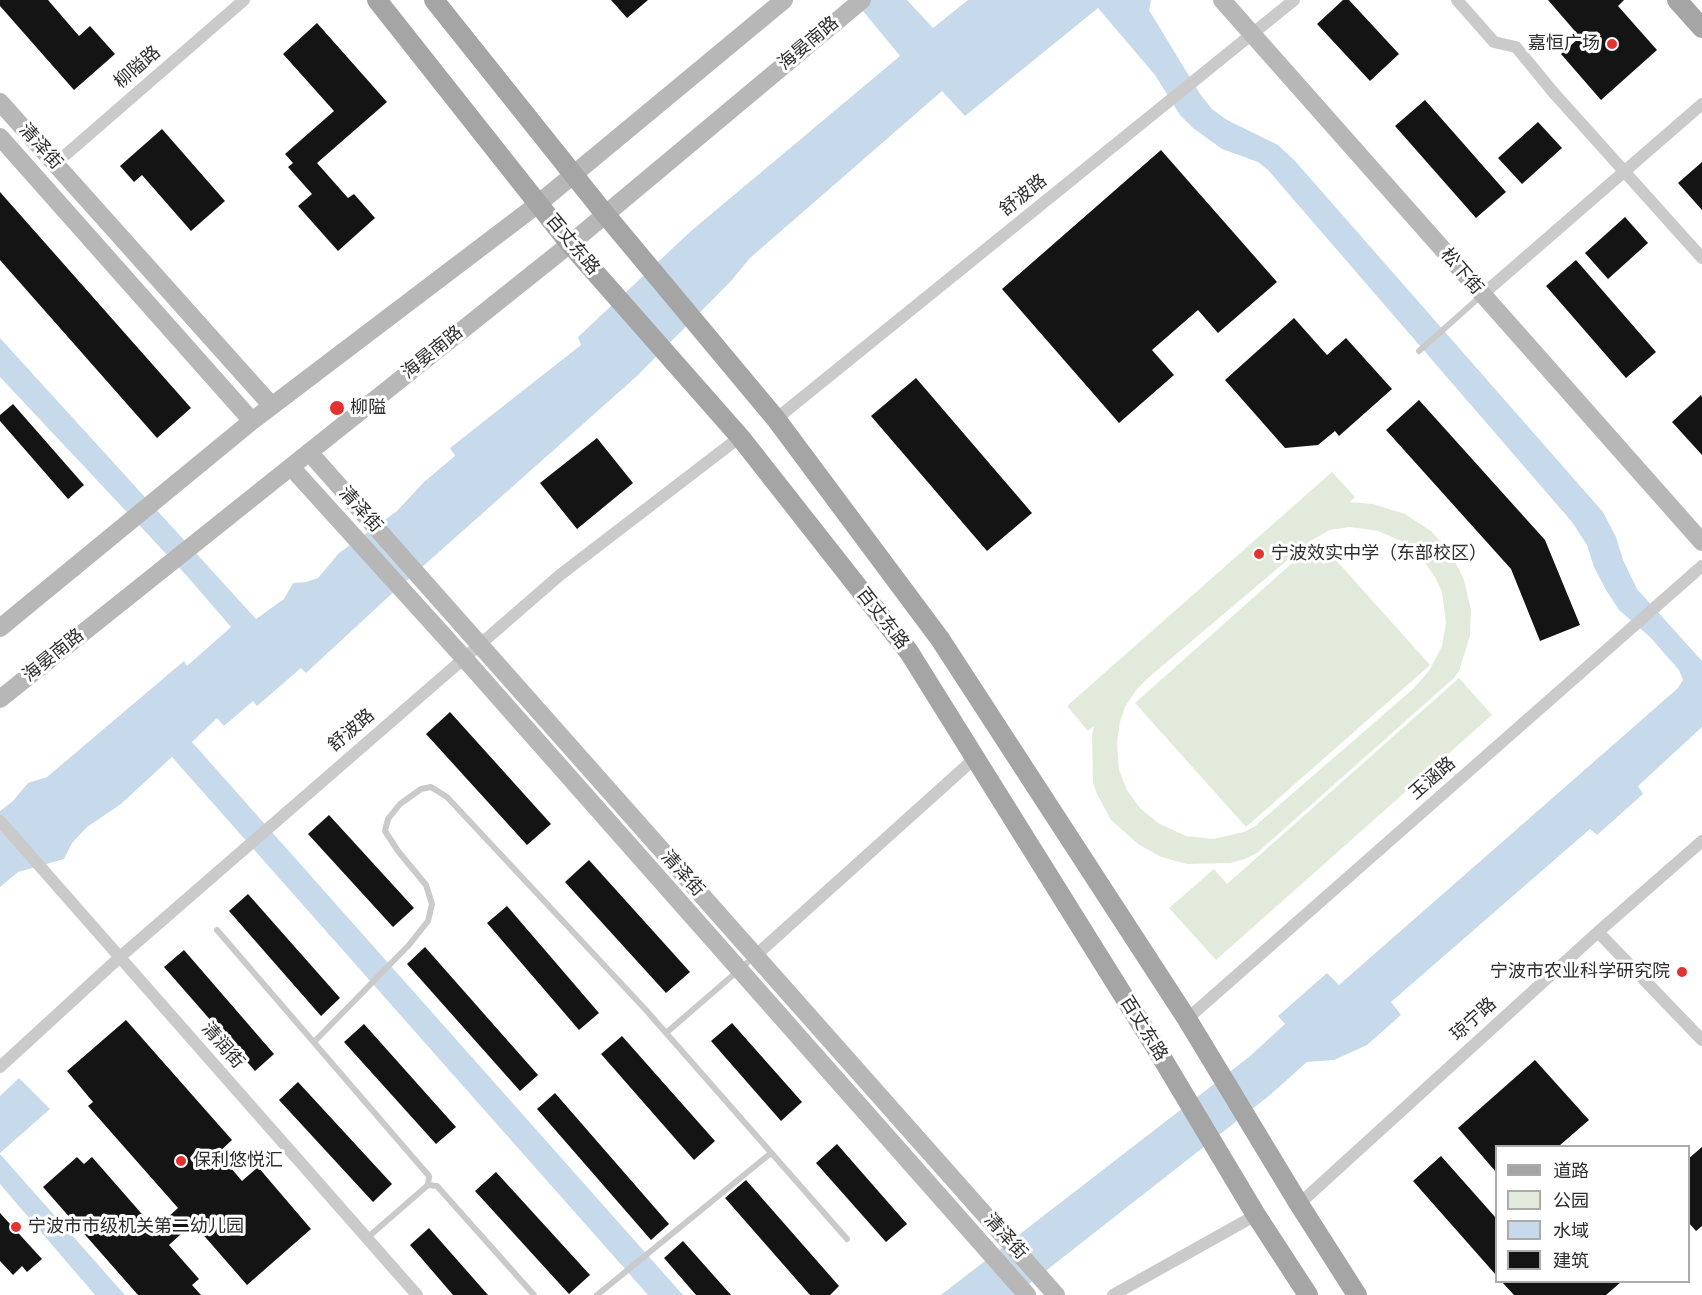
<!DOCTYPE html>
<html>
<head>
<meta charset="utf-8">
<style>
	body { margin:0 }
	#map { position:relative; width:1702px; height:1295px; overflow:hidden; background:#fff; font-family:Poppins,"Noto Sans SC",sans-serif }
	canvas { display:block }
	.legend { position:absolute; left:1495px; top:1145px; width:195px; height:138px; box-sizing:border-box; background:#fff; border:2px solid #ababab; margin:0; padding:8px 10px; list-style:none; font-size:18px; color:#2d2d2d }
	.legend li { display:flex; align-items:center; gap:12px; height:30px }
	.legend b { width:30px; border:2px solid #ababab }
</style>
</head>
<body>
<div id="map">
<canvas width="1702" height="1295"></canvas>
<ul class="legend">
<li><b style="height:8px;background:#a5a5a5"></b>道路</li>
<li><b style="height:16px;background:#e2ebdb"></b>公园</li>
<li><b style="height:16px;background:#c7daeb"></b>水域</li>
<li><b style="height:16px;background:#141414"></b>建筑</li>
</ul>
</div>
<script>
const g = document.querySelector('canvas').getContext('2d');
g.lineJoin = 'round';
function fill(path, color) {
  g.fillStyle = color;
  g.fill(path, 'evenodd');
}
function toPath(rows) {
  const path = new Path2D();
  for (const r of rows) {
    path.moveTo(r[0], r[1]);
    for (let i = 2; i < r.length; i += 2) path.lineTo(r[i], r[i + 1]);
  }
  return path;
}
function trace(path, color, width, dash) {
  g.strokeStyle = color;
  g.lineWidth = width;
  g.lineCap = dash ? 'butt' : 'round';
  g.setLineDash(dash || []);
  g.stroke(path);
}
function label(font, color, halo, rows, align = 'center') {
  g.font = font + ' Poppins,"Noto Sans SC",sans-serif';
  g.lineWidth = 6;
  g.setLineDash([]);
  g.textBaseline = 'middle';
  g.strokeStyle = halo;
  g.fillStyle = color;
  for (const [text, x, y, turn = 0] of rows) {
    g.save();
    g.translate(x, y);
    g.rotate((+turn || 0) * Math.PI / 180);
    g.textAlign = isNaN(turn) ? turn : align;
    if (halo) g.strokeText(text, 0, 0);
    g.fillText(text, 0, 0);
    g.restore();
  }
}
fill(toPath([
	[1332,472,1355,497,1350,502,1373,504,1405,514,1431,531,1451,553,1464,580,1471,610,1470,636,1459,671,1454,678,1257,853,1245,859,1230,863,1187,864,1161,857,1138,844,1111,820,1096,792,1093,782,1092,736,1094,726,1088,731,1067,706],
	[1350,527,1378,531,1401,541,1419,554,1435,577,1442,592,1446,623,1442,646,1429,671,1413,689,1255,826,1244,832,1213,839,1186,836,1158,823,1141,809,1134,800,1127,790,1119,770,1117,742,1120,722,1125,707,1136,690,1148,678,1310,541,1330,530],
	[1318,540,1430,665,1246,827,1135,703],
	[1459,678,1492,715,1216,960,1169,908,1214,869,1227,884]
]), '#e2ebdb');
fill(toPath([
	[854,0,907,0,933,28,968,0,1151,0,1149,10,1200,94,1212,109,1227,120,1278,145,1295,161,1603,512,1616,537,1623,560,1637,589,1702,661,1702,727,1638,786,1643,794,1597,835,1590,829,1391,1002,1401,1015,1367,1045,1334,1060,1307,1062,1270,1095,1015,1295,941,1295,1249,1057,1285,1024,1278,1016,1327,973,1339,985,1678,688,1683,680,1679,670,1650,637,1619,610,1606,590,1594,567,1587,545,1572,522,1268,170,1258,162,1222,149,1193,128,1180,115,1155,75,1098,8,965,116,942,91,750,258,731,281,637,376,385,600,306,673,301,668,257,706,253,701,224,726,217,718,192,742,683,1295,648,1295,172,757,121,804,87,827,72,843,64,859,18,872,0,887,0,811,13,801,28,783,47,777,184,661,187,666,231,627,186,575,0,377,0,338,256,619,284,599,293,583,306,582,318,578,339,553,397,511,424,482,455,456,450,448,581,345,578,337,691,231,900,56],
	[19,1078,50,1109,0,1153,0,1096],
	[0,1154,125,1295,95,1295,0,1184]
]), '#c7daeb');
fill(toPath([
	[0,0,48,0,79,36,90,26,115,54,74,90,0,6],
	[611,0,648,0,627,18],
	[1343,0,1349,0,1399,54,1370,81,1317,24],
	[1548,0,1624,0,1618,6,1657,50,1601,100,1561,54,1580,37],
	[317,23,387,102,317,163,348,198,354,194,375,218,338,251,298,206,312,194,288,167,293,163,285,154,334,111,283,54],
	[1425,100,1506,192,1476,218,1395,126],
	[1538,122,1562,148,1522,184,1498,158],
	[162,129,225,201,191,231,142,175,134,182,120,166],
	[1161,150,1277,282,1218,333,1198,310,1152,350,1174,375,1119,423,1002,289],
	[1702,162,1702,210,1678,183],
	[0,192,191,408,157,438,0,260],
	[1625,217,1648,243,1608,279,1585,253],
	[1576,260,1656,352,1626,378,1546,286],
	[1294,318,1327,355,1346,338,1392,389,1339,436,1335,431,1318,445,1285,448,1225,380],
	[916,378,1032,513,987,551,871,416],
	[1701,395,1702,397,1702,455,1672,422],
	[1419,400,1545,540,1580,625,1540,641,1511,569,1386,430],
	[13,404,84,485,68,499,0,421,0,415],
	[597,438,633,483,577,529,540,483],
	[450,712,551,824,527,845,426,734],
	[329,815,414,908,393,927,308,834],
	[589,860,690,972,666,993,565,882],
	[248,894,340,998,321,1016,229,911],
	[507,906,599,1013,579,1030,487,923],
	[425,947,538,1075,520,1091,407,964],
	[184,950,274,1054,255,1071,164,967],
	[126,1020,232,1140,218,1153,242,1181,258,1167,311,1229,247,1285,193,1223,169,1245,199,1279,192,1285,201,1295,138,1295,43,1187,77,1157,84,1164,92,1157,155,1229,178,1208,88,1106,93,1102,67,1071],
	[732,1023,802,1102,781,1121,711,1041],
	[364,1024,456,1127,436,1144,344,1042],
	[622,1036,715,1141,694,1160,601,1054],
	[1535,1060,1589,1120,1559,1146,1496,1146,1496,1172,1458,1128],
	[298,1082,392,1184,373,1202,279,1100],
	[555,1093,669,1224,651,1240,537,1109],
	[837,1144,907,1224,886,1242,816,1163],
	[1702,1147,1702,1226,1696,1231,1688,1222,1688,1159],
	[1441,1156,1496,1218,1496,1275,1413,1181],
	[496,1172,590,1275,569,1294,475,1191],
	[746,1180,839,1286,830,1295,810,1295,725,1198],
	[0,1213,42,1259,27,1272,22,1266,13,1275,0,1261],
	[429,1228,488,1295,453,1295,410,1245],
	[683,1241,731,1295,696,1295,664,1258],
	[1502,1282,1621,1282,1606,1295,1514,1295]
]), '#141414');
trace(toPath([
	[1419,351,1481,296],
	[217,930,429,1176,428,1185,367,1238],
	[666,1033,754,957],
	[314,1042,409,945,428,921,432,904,426,885,398,851,385,831,388,819,400,804,421,789,431,787,447,797,645,1009,847,1239],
	[428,1185,437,1186,534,1295],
	[597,1295,771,1153]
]), '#cacaca', 6);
trace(toPath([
	[1457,0,1494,42,1516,47,1553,92,1702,258],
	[55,164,244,0],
	[1482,295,1702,104],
	[776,419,1294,0],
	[0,821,417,1295],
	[1598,932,1702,1040],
	[755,956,974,759],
	[1187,1019,1702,566],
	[0,1067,120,957,560,575,740,437],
	[1299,1204,1598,932,1702,841],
	[1113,1295,1256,1215]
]), '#cacaca', 12);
trace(toPath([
	[1222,0,1702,542],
	[0,102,272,406],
	[0,137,252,421],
	[309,452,1056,1295],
	[291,467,464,658,1027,1295],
	[0,628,252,421,538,204,784,0],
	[0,699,570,244,862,0]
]), '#b7b7b7', 18);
trace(toPath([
	[377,0,570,244,740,437,909,652,1156,1048,1256,1215,1308,1295],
	[434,0,605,214,776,419,940,639,1187,1019,1299,1204,1357,1295],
	[1677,0,1702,28]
]), '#a5a5a5', 20);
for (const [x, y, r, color] of [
	[1612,44,6,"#e43230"],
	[337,408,8,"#e43230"],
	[1259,554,6,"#e43230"],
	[1682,972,6,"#e43230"],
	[181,1161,6,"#e43230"],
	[16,1227,6,"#e43230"]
]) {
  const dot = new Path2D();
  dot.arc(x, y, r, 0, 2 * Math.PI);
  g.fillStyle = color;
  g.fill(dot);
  trace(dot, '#fff', 2);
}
label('18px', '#2d2d2d', '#fff', [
	["海晏南路",809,44,-40],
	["柳隘路",138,68,-41],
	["清泽街",40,147,48],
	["舒波路",1024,196,-39],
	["百丈东路",572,245,50],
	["松下街",1461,272,49],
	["海晏南路",433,353,-39],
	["清泽街",360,510,48],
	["百丈东路",882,619,52],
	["海晏南路",54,656,-39],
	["舒波路",352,731,-41],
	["玉涵路",1433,779,-41],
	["清泽街",682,874,48],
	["琼宁路",1474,1020,-42],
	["百丈东路",1143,1029,58],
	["清润街",222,1046,49],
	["清泽街",1005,1237,48]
]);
label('18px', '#2d2d2d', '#fff', [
	["嘉恒广场",1600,44,"right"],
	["柳隘",350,408],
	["宁波效实中学（东部校区）",1271,554],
	["宁波市农业科学研究院",1670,972,"right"],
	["保利悠悦汇",193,1161],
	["宁波市市级机关第二幼儿园",28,1227]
], 'left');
</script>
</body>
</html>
